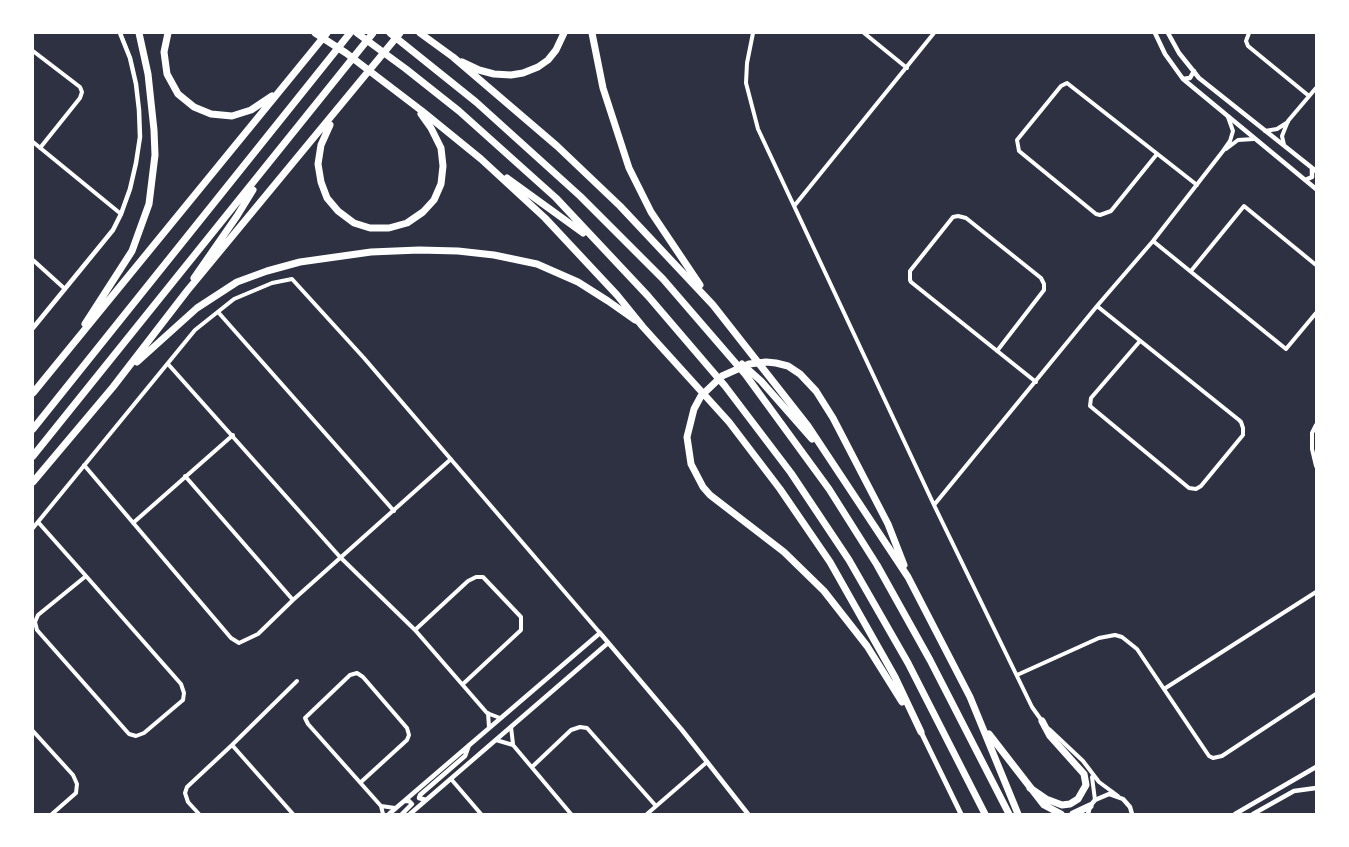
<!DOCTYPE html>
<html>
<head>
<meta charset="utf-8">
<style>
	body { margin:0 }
	#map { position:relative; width:1349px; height:847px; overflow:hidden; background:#2d3142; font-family:"Roboto Condensed",sans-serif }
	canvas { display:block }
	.frame { position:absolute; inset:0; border:34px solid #fff; pointer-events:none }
</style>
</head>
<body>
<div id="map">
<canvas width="1349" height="847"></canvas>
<div class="frame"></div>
</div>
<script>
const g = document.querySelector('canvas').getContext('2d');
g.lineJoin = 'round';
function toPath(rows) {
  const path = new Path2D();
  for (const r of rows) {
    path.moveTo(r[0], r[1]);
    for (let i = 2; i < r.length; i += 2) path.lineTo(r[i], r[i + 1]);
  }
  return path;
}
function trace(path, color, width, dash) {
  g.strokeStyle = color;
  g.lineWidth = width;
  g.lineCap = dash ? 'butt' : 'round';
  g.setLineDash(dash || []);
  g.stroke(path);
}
trace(toPath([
	[753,33,747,63,746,83,758,129,934,505,1032,707,1042,721],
	[864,33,907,68],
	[1249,33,1246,41,1248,46,1309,96],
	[33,51,80,87,82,92,80,98,40,148],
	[1265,131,1277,129,1288,122],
	[33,142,121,214],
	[1284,145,1282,136,1288,121,1316,88],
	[1226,149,1238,140,1254,139],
	[1157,154,1111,211,1100,215,1096,214,1019,151,1017,140,1061,86,1067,83,1197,185],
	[795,205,934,33],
	[1153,241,1286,349,1316,313],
	[33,260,65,289],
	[1191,271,1244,206,1316,265],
	[1097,306,1239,420,1241,422,1243,428,1243,435,1201,486,1196,489,1189,488,1090,406,1091,398,1140,341],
	[218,312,394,511],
	[997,351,1044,290,1044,284,1041,278,966,218,958,216,953,217,910,271,910,280,911,282,1036,382],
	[168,364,340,557,415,630,487,713,500,718],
	[1316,425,1312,433,1312,449,1316,466],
	[84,465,231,638,239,643,258,634,293,600,451,459],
	[185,476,293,600],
	[934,505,1097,306,1153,241,1223,151,1230,141,1233,131,1228,117],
	[38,522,86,576,181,684,184,693,183,700,144,733,136,736,129,734,37,630,35,622,38,615,86,576],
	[133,523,233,435],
	[33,528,195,330,234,299,272,283,292,279,364,358,600,633],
	[415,630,468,581,476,577,483,577,521,617,521,630,463,684],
	[1017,675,1099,638,1115,635,1122,637,1137,649,1209,756,1213,758,1222,756,1316,694],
	[1164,689,1316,592],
	[488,713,489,727],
	[511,727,513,744],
	[1049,729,1083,761,1099,782,1118,796],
	[33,731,73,775,77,784,76,793,52,814],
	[496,740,513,745,571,814],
	[232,745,293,814],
	[532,767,571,730,580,727,587,728,656,806],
	[1092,777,1095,800],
	[451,779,481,814],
	[361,782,407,740,409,735,407,728,363,677,357,673,350,675,305,718,308,724,381,806,383,814],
	[381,806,395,808],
	[199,814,188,802,185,793,187,787,232,745,297,681],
	[647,814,707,762]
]), '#fff', 4);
trace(toPath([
	[1155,33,1165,54,1183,79,1316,189],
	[1168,33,1179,53,1199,78,1316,171],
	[1183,79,1190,78,1194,71],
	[1305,180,1312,177,1312,168],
	[33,328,113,230,121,214,130,189,136,163,140,137,139,110,136,84,130,58,120,33],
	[426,800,419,798,420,795,465,756,469,745],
	[389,814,600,633,682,730,748,814],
	[402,814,412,804,409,801,406,801],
	[410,814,608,643],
	[1088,814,1090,806,1095,800,1109,794,1123,799,1130,807,1132,814],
	[1235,814,1316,767],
	[1253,814,1294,791,1316,788]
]), '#fff', 4.5);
trace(toPath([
	[921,732,961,814]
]), '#fff', 5);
trace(toPath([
	[168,33,164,52,167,74,178,94,194,107,211,114,232,116,251,110,272,96],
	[315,33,346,53,422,111,481,159,545,218,617,295,643,327,729,422,780,489,830,562,895,677,921,732],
	[357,33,406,69,459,111,556,198,648,296,725,386,791,473,849,560,908,663,985,814],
	[390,33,476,102,580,196,663,279,745,374,829,489,877,565,930,660,1009,814],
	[420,33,453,57,557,146,620,206,713,305,808,426,908,577,970,697,1018,814],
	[592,33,603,88,629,168,651,212,700,285],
	[462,62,479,70,494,74,511,75,523,73,538,67,548,60,556,50,564,33],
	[330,125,321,145,318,164,321,182,327,198,338,211,354,223,370,228,389,228,407,223,423,212,434,200,441,184,443,166,441,148,431,128,421,114],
	[507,178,583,233],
	[194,278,237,216,253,190],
	[85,324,132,251,149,204,155,155,154,130,148,74,139,33],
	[137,362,197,308,237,282,267,271,300,262,371,252,419,250,458,251,494,255,537,264,578,282,608,301,635,320],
	[742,364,761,381,812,439],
	[33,393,327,33],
	[33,429,350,33],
	[33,456,373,33],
	[33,482,113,387,187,291,400,33],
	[902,702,867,646,824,591,784,552,710,495,703,487,691,464,687,437,694,409,701,396,722,376,749,364,766,362,776,363,788,366,800,374,816,391,833,418,888,524,904,565],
	[989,734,1044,805,1061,814],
	[1030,788,1046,799,1062,805,1070,804,1078,799,1086,785,1084,774,1050,736,1042,721],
	[1073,814,1090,806]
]), '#fff', 7);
</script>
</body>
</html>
